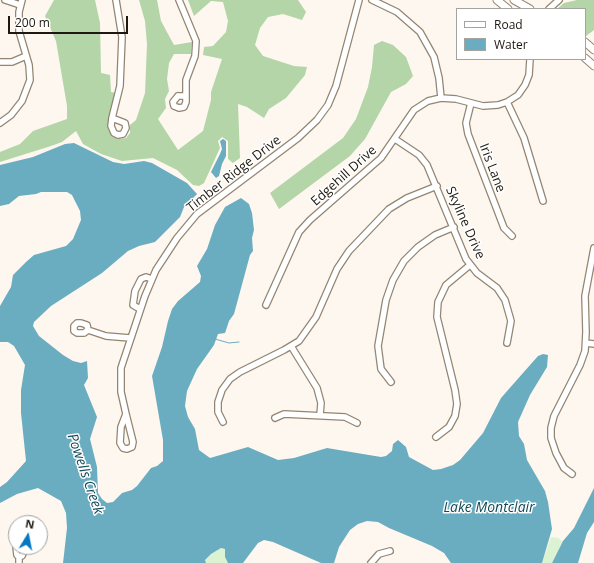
<!DOCTYPE html>
<html>
<head>
<meta charset="utf-8">
<style>
	body { margin:0 }
	#map { position:relative; width:594px; height:563px; overflow:hidden; background:#fdf7ef; font-family:"Open Sans",sans-serif }
	canvas { display:block }
	.legend { position:absolute; left:456px; top:8px; width:130px; height:52px; box-sizing:border-box; background:#fff; border:1px solid #a5a3a0; margin:0; padding:5px 7px; list-style:none; font-size:12px; color:#1d1811 }
	.legend li { display:flex; align-items:center; gap:8px; height:20px }
	.legend b { width:20px; border:1px solid #a5a3a0 }
	.north { position:absolute; left:8px; top:515px; width:40px; height:40px; box-sizing:border-box; background:#fff; border:1px solid #a5a3a0; border-radius:50%; rotate:10deg; font-size:11px; font-weight:700; line-height:16px; text-align:center; color:#1d1811 }
	.north::after { content:''; display:block; margin:auto; width:14px; height:18px; background:#0677c1; clip-path:polygon(50% 0,100% 100%,50% 72%,0 100%) }
	.scale { position:absolute; left:8px; top:16px; width:120px; height:18px; box-sizing:border-box; border:2px solid #1d1811; border-top:0; padding-left:5px; font-size:12px; line-height:14px; white-space:nowrap; color:#1d1811; -webkit-text-stroke:3px #fff; paint-order:stroke }
</style>
</head>
<body>
<div id="map">
<canvas width="594" height="563"></canvas>
<ul class="legend">
<li><b style="height:5px;background:#fff"></b>Road</li>
<li><b style="height:11px;background:#6badc0"></b>Water</li>
</ul>
<div class="north">N</div>
<div class="scale">200 m</div>
</div>
<script>
const g = document.querySelector('canvas').getContext('2d');
g.lineJoin = 'round';
function fill(path, color) {
  g.fillStyle = color;
  g.fill(path, 'evenodd');
}
function toPath(rows) {
  const path = new Path2D();
  for (const r of rows) {
    path.moveTo(r[0], r[1]);
    for (let i = 2; i < r.length; i += 2) path.lineTo(r[i], r[i + 1]);
  }
  return path;
}
function trace(path, color, width, dash) {
  g.strokeStyle = color;
  g.lineWidth = width;
  g.lineCap = dash ? 'butt' : 'round';
  g.setLineDash(dash || []);
  g.stroke(path);
}
function label(font, color, halo, rows, align = 'center') {
  g.font = font + ' "Open Sans",sans-serif';
  g.lineWidth = 3;
  g.setLineDash([]);
  g.textBaseline = 'middle';
  g.strokeStyle = halo;
  g.fillStyle = color;
  for (const [text, x, y, turn = 0] of rows) {
    g.save();
    g.translate(x, y);
    g.rotate((+turn || 0) * Math.PI / 180);
    g.textAlign = isNaN(turn) ? turn : align;
    if (halo) g.strokeText(text, 0, 0);
    g.fillText(text, 0, 0);
    g.restore();
  }
}
fill(toPath([
	[551,537,559,538,560,540,563,541,552,563,542,563],
	[221,548,225,549,225,557,228,563,206,563,205,560,211,554]
]), '#dbf3d3');
fill(toPath([
	[54,0,95,0,100,23,101,73,110,75,111,92,116,93,108,120,108,129,112,136,119,139,126,138,130,133,130,125,136,120,145,93,147,44,145,21,139,0,157,0,161,21,174,45,192,42,191,54,174,54,169,63,167,79,169,91,165,99,166,108,158,119,178,150,203,131,211,100,211,92,222,59,203,55,204,47,213,46,226,32,228,21,223,2,211,1,194,16,188,0,298,0,306,12,302,20,283,14,268,17,260,28,255,45,263,56,294,66,307,67,305,75,286,98,269,109,264,118,247,107,238,104,240,158,233,163,228,159,228,141,222,137,218,141,220,148,204,183,199,186,193,185,177,170,153,158,122,161,101,154,83,144,76,131,62,142,51,146,0,162,0,152,20,144,33,131,67,119,67,106,56,41,45,16],
	[577,0,594,0,594,30,586,36,585,9,557,9,564,3],
	[382,41,393,45,406,57,413,76,406,84,391,92,365,139,350,156,279,209,270,193,343,138,356,119,368,87,372,67,374,45]
]), '#b3d5a7');
fill(toPath([
	[223,139,226,141,226,156,222,164,219,176,216,178,211,172,220,154,222,149,220,141],
	[74,143,113,162,124,164,144,161,152,163,187,183,197,194,184,207,180,217,155,242,139,246,128,251,102,273,51,306,34,322,33,326,39,336,63,355,73,361,81,363,87,361,88,378,84,385,97,417,90,439,97,467,98,493,102,499,107,503,113,502,122,493,132,490,137,486,151,468,157,466,163,461,163,440,152,376,162,347,168,321,172,309,178,301,200,282,201,276,197,266,207,249,215,225,225,207,241,198,249,204,252,213,254,230,252,238,253,251,250,255,234,314,229,321,225,333,218,334,214,345,197,369,187,391,185,406,188,417,195,429,199,450,210,458,248,447,278,460,294,458,327,448,381,457,386,456,392,451,393,444,398,440,406,447,409,457,433,470,441,469,453,465,460,460,483,433,501,398,508,390,538,356,543,354,548,355,547,367,530,395,518,422,519,436,524,444,527,460,545,491,548,502,552,529,542,563,451,563,444,553,432,546,389,528,378,522,367,521,358,524,350,530,339,547,334,563,321,563,273,542,264,540,258,543,243,563,228,563,225,557,225,549,221,548,211,554,205,560,206,563,63,563,67,528,66,513,61,501,38,488,17,494,0,503,0,487,7,482,26,461,21,413,21,390,25,365,14,346,8,342,0,342,0,306,11,287,13,275,26,262,34,255,66,246,73,239,81,220,80,211,72,195,67,192,41,192,36,194,19,196,9,204,0,206,0,165,33,157,65,144],
	[594,488,594,522,587,533,578,563,552,563,563,541,574,528]
]), '#6badc0');
trace(toPath([
	[215,339,229,343,239,342]
]), '#6badc0', 1);
const minor = toPath([
	[5,0,20,5],
	[179,0,196,41,195,56,186,80,186,96],
	[372,0,397,12,420,32,434,57,439,78,441,98],
	[549,9,559,0],
	[0,62,12,62,26,56],
	[178,96,186,96,186,102,184,107,179,108,174,106,173,102,178,96],
	[507,102,524,138,543,201],
	[471,103,466,123,468,134,504,228,512,236],
	[112,118,120,86,122,37,116,0],
	[112,118,125,123,126,128,123,134,118,135,114,133,111,126,112,118],
	[0,123,11,115,22,101,30,80,29,65,19,31,19,12,22,0],
	[395,139,419,155,427,165,466,259,477,273,497,288,505,300,511,321,507,343],
	[266,305,299,232,310,220,381,158,414,110,428,101,441,98,456,99,483,106,498,105,507,102,518,95,525,85,529,75,530,59],
	[140,309,133,305,135,291,141,279,146,277,152,279],
	[88,330,87,325,81,323,77,323,74,326,74,331,77,333,84,333,88,330,106,336,130,338],
	[586,343,594,344],
	[291,346,317,388,321,403,320,415],
	[391,382,381,369,378,346,386,300,393,280,404,261,418,247,435,235,454,227],
	[126,414,121,392,121,368,145,296,156,270,177,238,197,214,298,138,317,120,328,105,336,86,359,0],
	[126,414,133,442,132,447,127,449,123,448,120,443,121,427,126,414],
	[275,418,284,414,345,417,357,423],
	[223,422,218,412,218,402,222,390,230,379,240,372,284,350,299,341,316,317,337,269,349,251,389,209,407,198,437,186],
	[436,437,449,427,455,416,457,404,455,390,437,317,438,302,446,285,470,265],
	[572,474,564,468,556,453,551,438,551,428,554,416,580,365,585,351,586,332,585,296,594,248],
	[26,523,33,523],
	[16,547,17,555,19,557],
	[19,563,19,557,22,556,26,547],
	[371,563,379,554,390,551]
]);
const major = toPath([
	[497,0,508,9],
	[514,0,530,9],
	[585,42,594,50],
	[585,58,594,66]
]);
trace(minor, '#938572', 8);
trace(major, '#938572', 9);
trace(minor, '#fff', 5.5);
trace(major, '#fff', 7);
label('13px', '#1d1811', '#fff', [
	["Iris Lane",492,168,69],
	["Timber Ridge Drive",234,174,-38],
	["Edgehill Drive",344,176,-42],
	["Skyline Drive",465,223,66]
]);
label('italic 14px', '#104a58', '#fff', [
	["Powells Creek",85,474,71],
	["Lake Montclair",489,508]
]);
</script>
</body>
</html>
